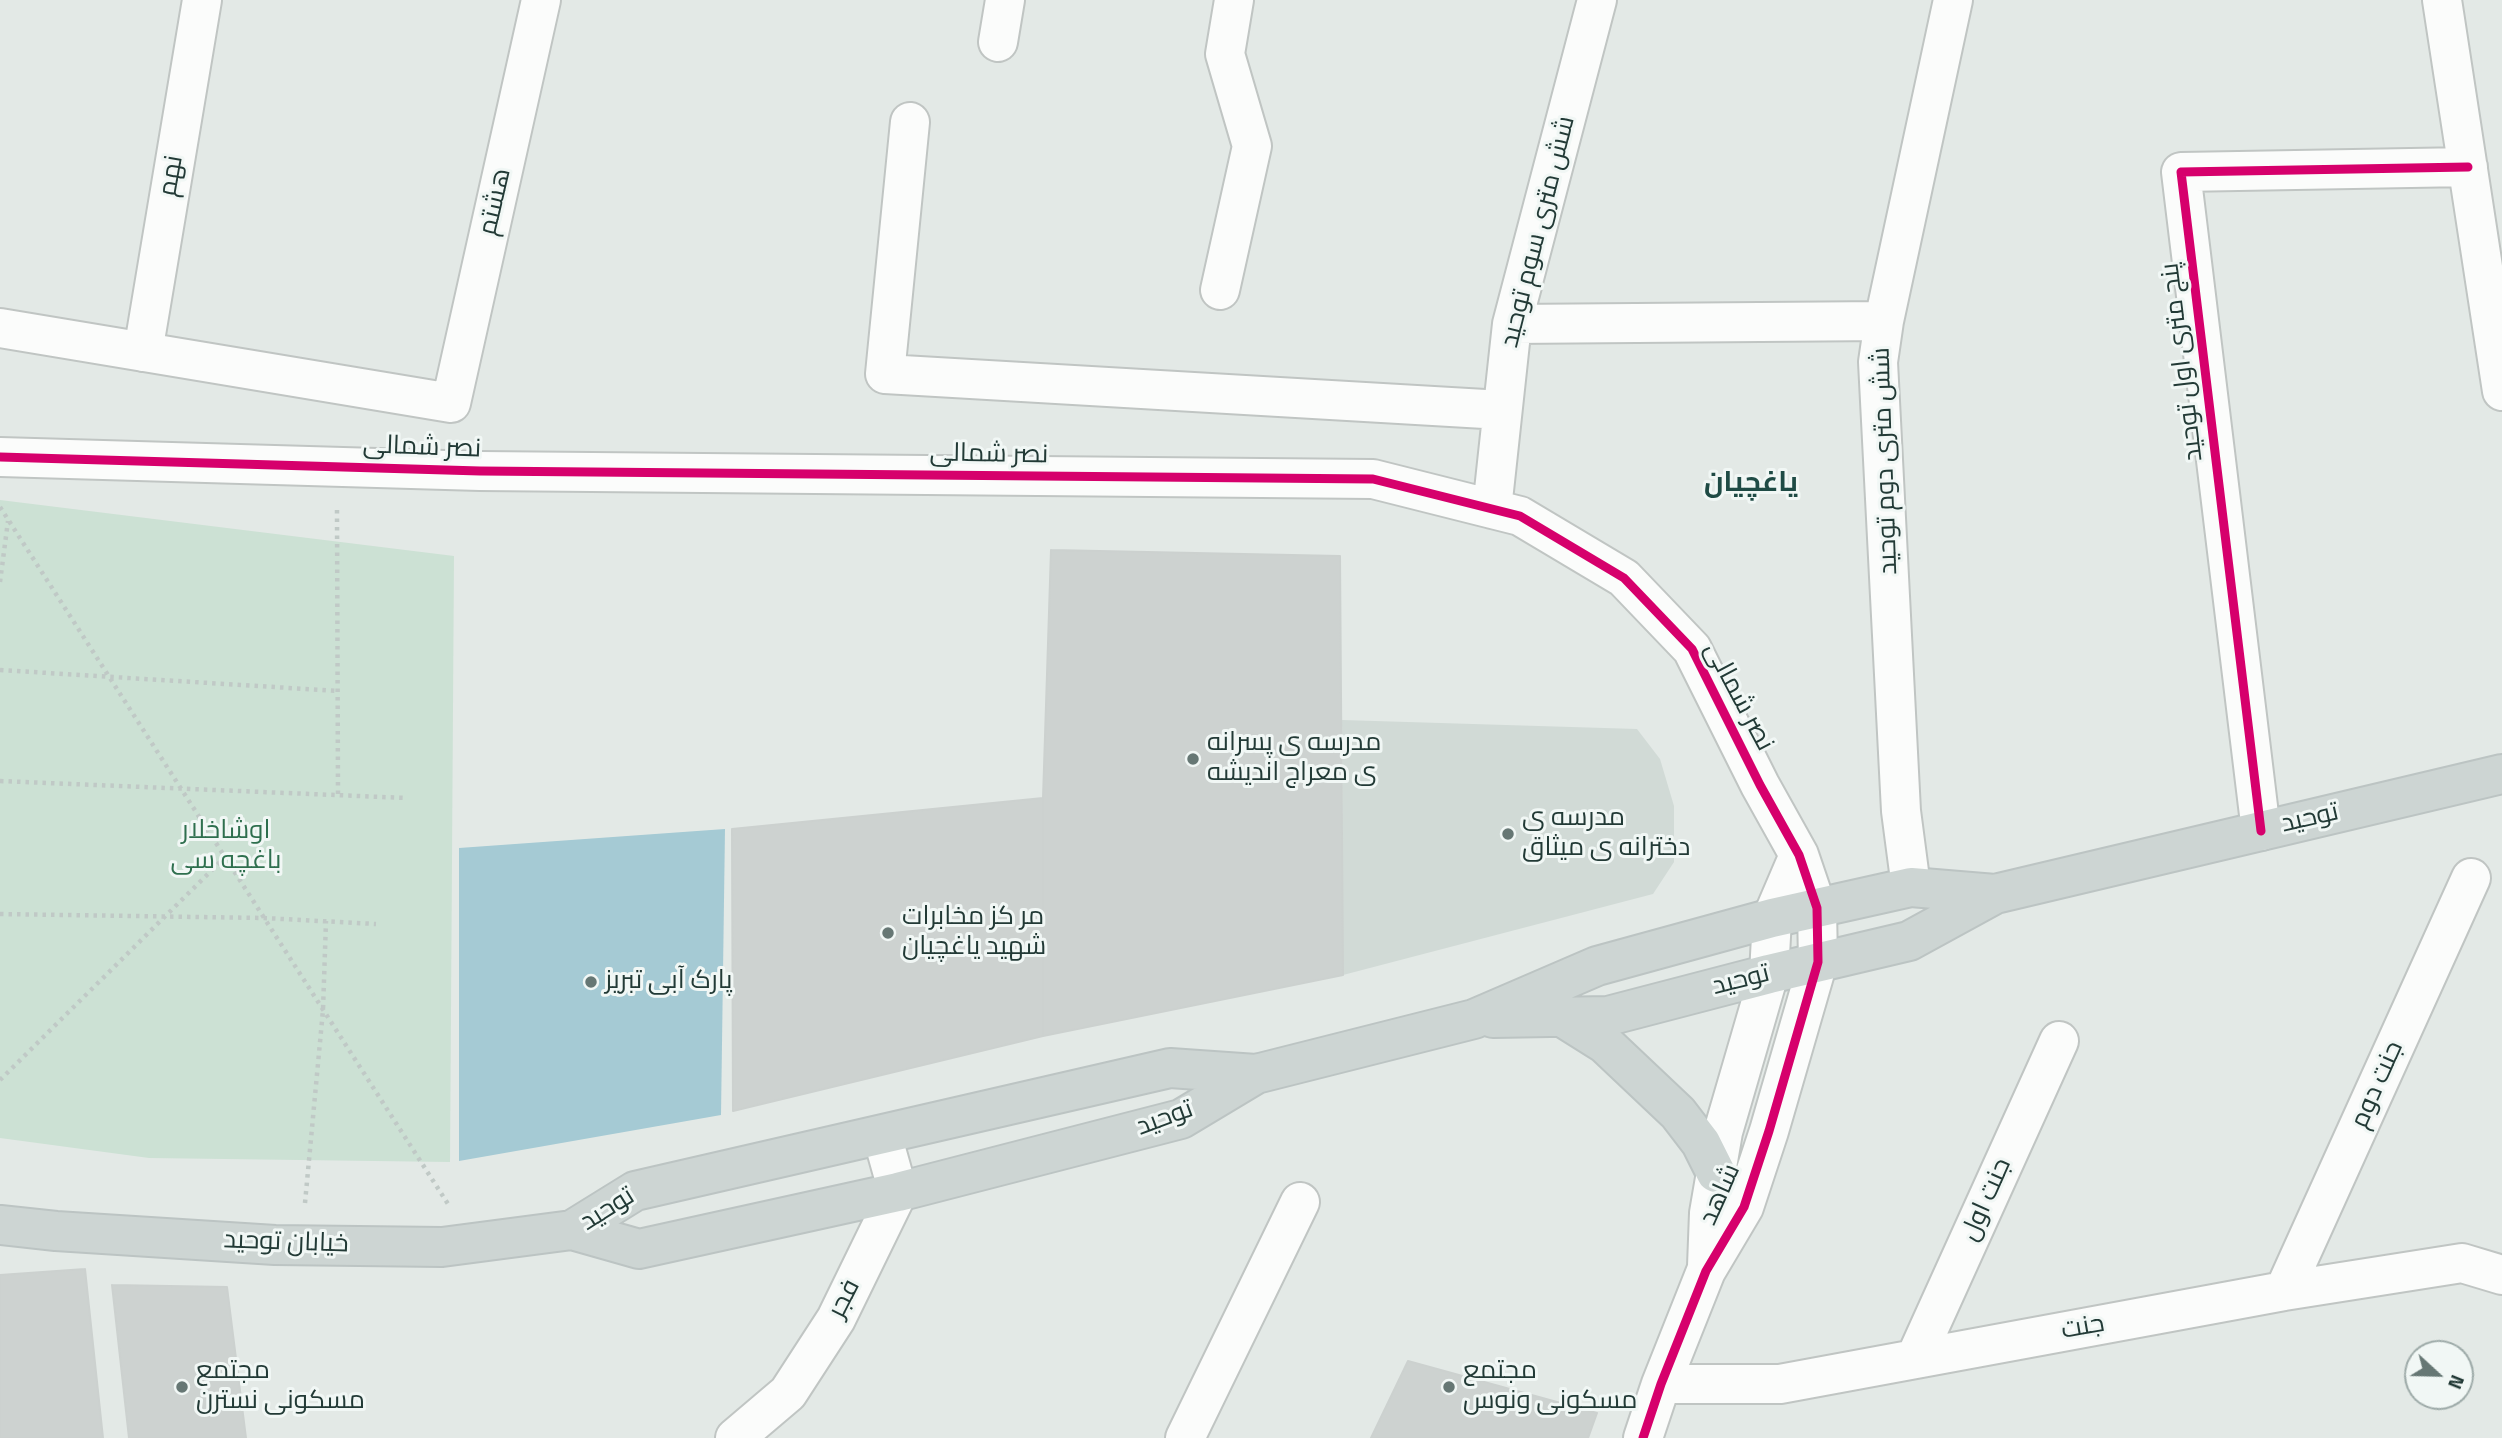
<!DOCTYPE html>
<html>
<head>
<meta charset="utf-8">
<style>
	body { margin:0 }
	#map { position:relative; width:2502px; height:1438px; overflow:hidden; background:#e3e9e6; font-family:"Titillium Web",sans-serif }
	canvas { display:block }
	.north { position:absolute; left:2404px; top:1340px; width:70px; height:70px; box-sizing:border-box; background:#f1f7f5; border:2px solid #9eaba9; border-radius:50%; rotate:112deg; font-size:19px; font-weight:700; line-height:28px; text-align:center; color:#223a36 }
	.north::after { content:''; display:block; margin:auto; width:24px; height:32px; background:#667774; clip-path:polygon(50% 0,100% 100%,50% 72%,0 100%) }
</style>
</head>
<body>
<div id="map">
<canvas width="2502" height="1438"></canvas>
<div class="north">N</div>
</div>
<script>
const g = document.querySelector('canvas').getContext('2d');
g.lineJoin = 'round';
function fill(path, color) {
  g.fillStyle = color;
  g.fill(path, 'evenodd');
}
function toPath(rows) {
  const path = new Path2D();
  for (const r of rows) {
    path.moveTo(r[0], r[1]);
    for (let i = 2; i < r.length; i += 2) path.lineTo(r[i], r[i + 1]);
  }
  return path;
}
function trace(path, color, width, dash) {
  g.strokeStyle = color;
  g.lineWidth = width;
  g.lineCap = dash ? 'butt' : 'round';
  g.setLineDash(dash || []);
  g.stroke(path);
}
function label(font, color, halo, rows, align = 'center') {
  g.font = font + ' "Titillium Web",Cairo,sans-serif';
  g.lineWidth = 6;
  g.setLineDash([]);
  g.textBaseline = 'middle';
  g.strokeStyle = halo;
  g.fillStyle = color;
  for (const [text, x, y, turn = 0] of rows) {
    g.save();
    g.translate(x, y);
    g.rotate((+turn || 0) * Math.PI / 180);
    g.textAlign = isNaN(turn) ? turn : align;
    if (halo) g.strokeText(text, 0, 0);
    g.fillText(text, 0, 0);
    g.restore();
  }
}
fill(toPath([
	[1342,720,1637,729,1660,759,1674,806,1674,862,1653,894,1343,975]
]), '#d1dad6');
fill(toPath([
	[0,500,454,556,450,1162,149,1158,0,1138]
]), '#cce1d4');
fill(toPath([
	[725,829,721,1115,459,1161,459,848]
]), '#a5cad4');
const building = toPath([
	[1051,550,1340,556,1343,975,1043,1036,1043,798,1051,550],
	[1043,798,1043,1036,733,1111,732,829,1043,798],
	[85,1269,103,1438,0,1438,0,1275,85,1269],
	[112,1285,227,1287,246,1438,129,1438,112,1285],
	[1408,1361,1597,1413,1588,1438,1371,1438,1408,1361]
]);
fill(building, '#cdd2d0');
trace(building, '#ccd1cf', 2);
const minor = toPath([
	[2442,0,2502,391],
	[998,42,1005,0],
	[910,122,885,374,1502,410],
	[1220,290,1252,146,1225,54,1234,0],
	[1512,324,1884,321],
	[0,328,451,403,541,0],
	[143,352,202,0],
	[0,457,480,471,1373,479,1520,516,1624,578,1692,649,1760,785,1799,855,1817,908,1818,962,1769,1131,1744,1207,1706,1271,1661,1384,1643,1438],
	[1492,509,1512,324,1597,0],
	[2261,831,2181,172,2468,167],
	[1911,887,1901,811,1878,362,1884,321,1953,0],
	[1707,1266,1709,1213,1723,1132,1769,974,1772,918,1799,855],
	[2284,1291,2471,878],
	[1915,1359,2059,1041],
	[1661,1384,1780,1384,2284,1291,2462,1263,2502,1275],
	[735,1438,788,1393,836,1319,898,1192,882,1135],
	[1185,1438,1300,1202]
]);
const major = toPath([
	[1562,1017,1605,1044,1678,1113,1701,1143,1716,1173],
	[1493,1018,1608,1016,1769,974,1909,941,1995,894,2502,774],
	[0,1225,56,1231,275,1245,442,1247,572,1230,639,1249,898,1192,1181,1119,1256,1074,1474,1019,1597,966,1772,918,1911,887,1995,894],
	[572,1230,635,1191,1170,1068,1256,1074]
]);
trace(minor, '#c0c5c3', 42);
trace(major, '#bcc4c3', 42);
trace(toPath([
	[0,507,448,1204],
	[337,510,338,796],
	[0,582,8,521],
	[0,670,338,691],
	[0,781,406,798],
	[0,914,264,918,376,924],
	[0,1080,225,857],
	[305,1203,323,1010,326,921]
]), '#c0c9c6', 4.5, [3.5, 5]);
trace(minor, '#fbfcfb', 38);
trace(major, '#cdd5d3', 38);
trace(toPath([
	[0,457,480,471,1373,479,1520,516,1624,578,1692,649,1760,785,1799,855,1817,908,1818,962,1769,1131,1744,1207,1706,1271,1661,1384,1643,1438],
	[2261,831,2181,172,2468,167]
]), '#d6006c', 9);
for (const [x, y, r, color] of [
	[1193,759,7,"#667774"],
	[1508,834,7,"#667774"],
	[888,933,7,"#667774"],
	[591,982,7,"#667774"],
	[182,1387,7,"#667774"],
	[1449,1387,7,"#667774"]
]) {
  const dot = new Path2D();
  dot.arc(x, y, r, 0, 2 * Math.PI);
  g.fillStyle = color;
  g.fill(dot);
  trace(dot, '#f1f7f5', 2.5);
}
label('26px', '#223a36', '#f1f7f5', [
	["نهم",172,176,-80],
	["هشتم",496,202,-77],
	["شش متری سوم توحید",1539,232,-76],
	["پنج متری اول توحید",2183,362,-97],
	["نصر شمالی",422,448,2],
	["نصر شمالی",989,455,1],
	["شش متری دوم توحید",1886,461,-92],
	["نصر شمالی",1738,697,62],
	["توحید",2310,819,-13],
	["توحید",1741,981,-14],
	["جنت دوم",2378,1085,-66],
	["توحید",1165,1119,-20],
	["شاهد",1721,1195,-66],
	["جنت اول",1987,1200,-66],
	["توحید",608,1210,-32],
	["خیابان توحید",286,1243,2],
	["فجر",845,1299,-63],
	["جنت",2083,1328,-10]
]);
label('26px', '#223a36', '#f1f7f5', [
	["مدرسه ی پسرانه",1207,744],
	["ی معراج اندیشه",1207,774],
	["مدرسه ی",1522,819],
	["دخترانه ی میثاق",1522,849],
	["مر کز مخابرات",902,918],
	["شهید یاغچیان",902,948],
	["پارک آبی تبریز",605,982],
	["مجتمع",196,1372],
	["مسکونی نسترن",196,1402],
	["مجتمع",1463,1372],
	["مسکونی ونوس",1463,1402]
], 'left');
label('26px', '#2e6f4e', '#f1f7f5', [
	["اوشاخلار",226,832],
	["باغچه سی",226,862]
]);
label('bold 28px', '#1f4b45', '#f1f7f5', [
	["یاغچیان",1751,484]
]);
</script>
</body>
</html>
